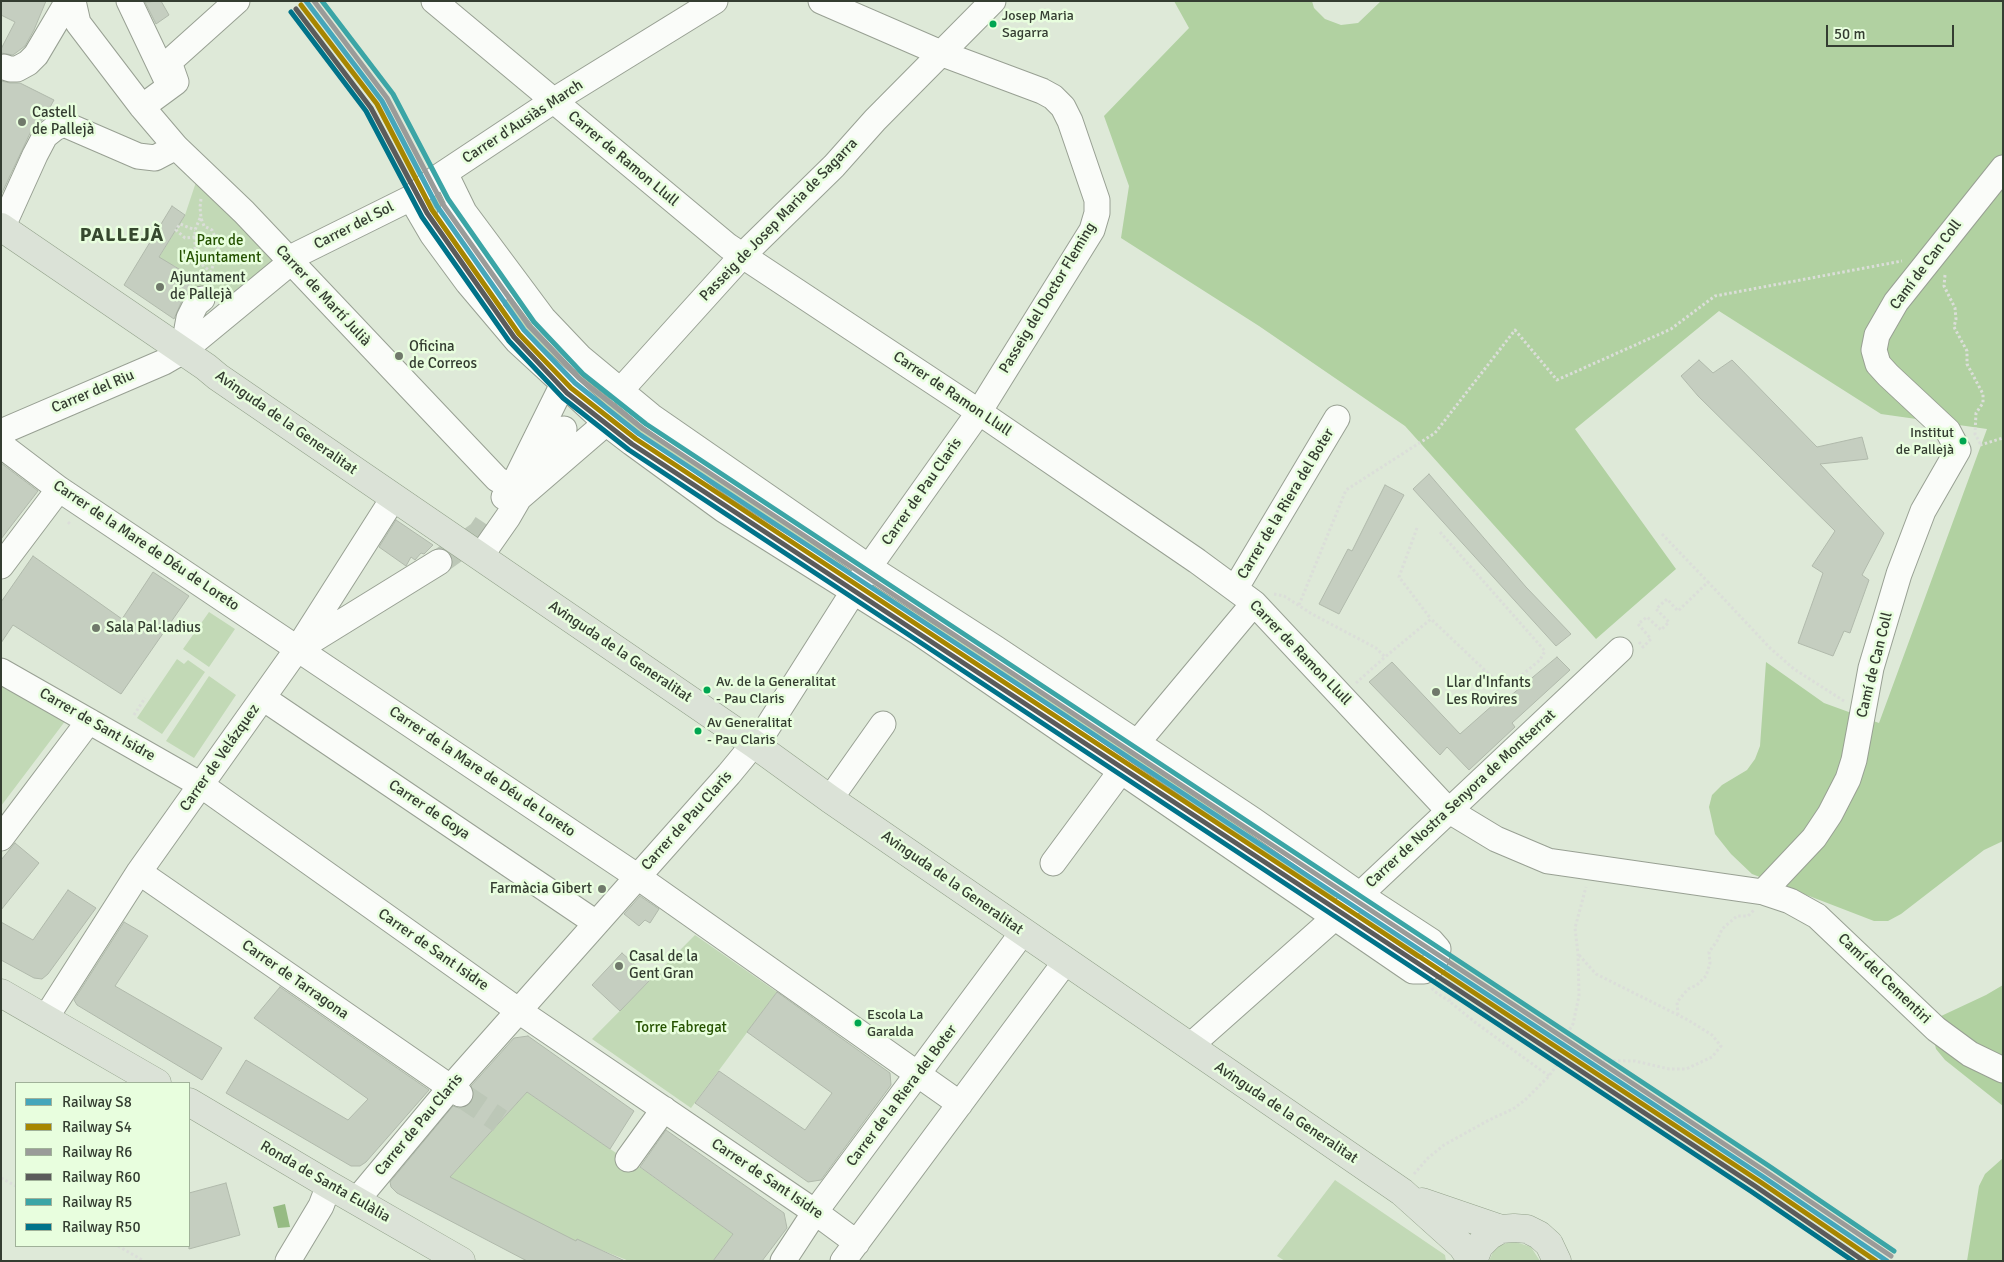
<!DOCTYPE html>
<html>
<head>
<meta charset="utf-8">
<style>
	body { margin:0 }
	#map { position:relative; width:2004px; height:1262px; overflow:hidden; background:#dee9d8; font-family:Signika,sans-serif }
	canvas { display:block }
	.frame { position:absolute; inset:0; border:2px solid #343d31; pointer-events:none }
	.legend { position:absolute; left:15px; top:1082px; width:175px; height:165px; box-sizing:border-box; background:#e8fede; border:1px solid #a0b199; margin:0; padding:6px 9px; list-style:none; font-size:15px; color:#343d31 }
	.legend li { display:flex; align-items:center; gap:10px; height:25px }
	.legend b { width:25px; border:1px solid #a0b199 }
	.scale { position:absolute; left:1826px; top:25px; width:128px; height:22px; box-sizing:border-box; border:2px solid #343d31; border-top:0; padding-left:6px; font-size:15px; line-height:18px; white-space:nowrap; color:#343d31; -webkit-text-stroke:4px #e8fede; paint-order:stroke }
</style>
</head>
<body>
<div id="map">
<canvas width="2004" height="1262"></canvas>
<div class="frame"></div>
<ul class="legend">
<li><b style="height:6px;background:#45a6bb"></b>Railway S8</li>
<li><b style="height:6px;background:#a78600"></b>Railway S4</li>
<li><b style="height:6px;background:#9a9b99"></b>Railway R6</li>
<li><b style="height:6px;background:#5b5b5b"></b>Railway R60</li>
<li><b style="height:6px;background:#3ba5a6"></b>Railway R5</li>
<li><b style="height:6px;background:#00738a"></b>Railway R50</li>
</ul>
<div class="scale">50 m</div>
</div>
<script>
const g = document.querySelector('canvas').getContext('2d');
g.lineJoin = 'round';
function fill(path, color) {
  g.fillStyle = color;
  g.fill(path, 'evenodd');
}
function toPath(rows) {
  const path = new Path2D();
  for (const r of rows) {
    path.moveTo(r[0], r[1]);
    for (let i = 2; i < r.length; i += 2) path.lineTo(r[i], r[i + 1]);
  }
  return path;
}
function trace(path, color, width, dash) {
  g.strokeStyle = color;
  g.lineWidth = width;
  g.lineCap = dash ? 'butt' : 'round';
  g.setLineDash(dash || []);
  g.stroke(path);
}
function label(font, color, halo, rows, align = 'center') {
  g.font = font + ' Signika,sans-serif';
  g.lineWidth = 5;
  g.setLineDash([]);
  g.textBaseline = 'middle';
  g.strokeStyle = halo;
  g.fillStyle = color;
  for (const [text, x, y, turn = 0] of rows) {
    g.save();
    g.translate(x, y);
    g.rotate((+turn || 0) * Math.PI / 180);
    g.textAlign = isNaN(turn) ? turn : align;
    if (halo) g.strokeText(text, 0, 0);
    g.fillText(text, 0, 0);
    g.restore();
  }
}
fill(toPath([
	[200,170,291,262,233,311,209,291,195,289,183,280,184,272,173,265,167,272,155,264,185,215],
	[437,178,581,358,1346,885,1324,909,563,384,411,198],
	[209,612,235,629,209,667,183,649],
	[177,659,184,664,188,660,205,672,162,734,137,718],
	[1,671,72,712,1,806],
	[209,676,236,695,194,758,166,741],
	[695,935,777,992,691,1108,592,1039],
	[527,1092,622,1157,634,1163,733,1234,713,1261,629,1261,589,1245,573,1245,450,1177],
	[1335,1180,1445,1255,1446,1261,1285,1261,1277,1256],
	[1516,1242,1531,1247,1540,1261,1489,1261,1493,1252,1499,1246,1507,1243]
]), '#c2d9b6');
fill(toPath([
	[1174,1,1312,1,1314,8,1325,19,1341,25,1358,23,1381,1,2003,1,2003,841,1984,850,1901,914,1888,921,1874,921,1752,874,1731,854,1715,834,1709,807,1712,795,1722,785,1747,770,1755,759,1760,746,1766,662,1824,703,1879,723,1987,429,1881,414,1719,311,1575,429,1676,569,1596,639,1405,426,1259,326,1121,238,1129,186,1104,116,1189,28],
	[2003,985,2003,1106,1945,1060,1936,1049,1931,1028,1939,1017,1986,995],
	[2003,1158,2003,1261,1967,1261,1979,1186,1985,1174]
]), '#b1d1a1');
fill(toPath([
	[285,1204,290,1227,278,1228,273,1207]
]), '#96bb83');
const building = toPath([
	[1,1,46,1,34,30,25,46,13,55,1,53,1,49,15,22,1,15,1,1],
	[161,1,169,15,156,24,145,2,161,1],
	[1,81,10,83,20,83,54,100,44,118,32,129,1,195,1,81],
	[172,206,185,215,159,257,184,272,183,280,194,287,183,298,174,319,124,285,172,206],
	[1699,360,1713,373,1732,360,1817,447,1862,437,1868,459,1820,464,1884,533,1862,575,1869,580,1850,633,1844,631,1833,656,1798,643,1823,573,1812,566,1835,531,1698,396,1681,376,1699,360],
	[1,463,38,491,1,539,1,463],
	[1429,474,1526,587,1571,634,1556,646,1413,489,1429,474],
	[1385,485,1404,495,1339,614,1319,604,1348,549,1352,551,1385,485],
	[396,520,433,545,424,554,421,553,415,560,411,557,406,566,379,547,396,520],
	[33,556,122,619,153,572,189,596,121,694,13,625,1,643,1,602,33,556],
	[1557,657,1570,670,1512,723,1515,727,1469,770,1447,747,1440,755,1369,682,1392,662,1460,734,1494,704,1497,707,1557,657],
	[15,843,39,863,1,910,1,860,15,843],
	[68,890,96,908,48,974,42,979,34,978,1,960,1,922,33,940,68,890],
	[640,896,659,909,650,923,645,920,639,926,624,914,640,896],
	[124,922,148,936,115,986,222,1048,202,1080,77,1005,74,1000,124,922],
	[622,953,651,979,620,1011,592,985,622,953],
	[280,987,429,1090,366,1162,360,1166,351,1166,226,1093,246,1060,348,1120,368,1099,254,1018,280,987],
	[777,992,890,1073,891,1085,821,1180,808,1182,695,1103,719,1071,805,1130,832,1093,747,1032,777,992],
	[528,1036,634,1111,610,1149,527,1092,450,1177,576,1241,577,1239,625,1261,527,1261,397,1193,391,1187,390,1182,453,1106,459,1108,466,1107,472,1103,474,1095,471,1086,514,1038,528,1036],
	[666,1130,784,1213,787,1228,762,1261,713,1261,733,1234,640,1167,666,1130],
	[226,1183,240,1235,189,1249,189,1193,226,1183]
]);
fill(building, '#c5cec0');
trace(building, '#b0b9ab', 1);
trace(toPath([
	[439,562,480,533,486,524],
	[460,1094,500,1121]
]), '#bcc7b7', 25, [25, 12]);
const minor = toPath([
	[73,1,78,23,142,107,176,147,244,212,497,479,504,483,514,483],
	[129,1,169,85],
	[434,1,728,246,979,412,1197,561,1254,603,1448,810,1496,839,1548,861,1763,892,1790,901,1817,916,1936,1029,1970,1054,2003,1070],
	[4,67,10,69,17,69,28,63,36,55,68,1],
	[142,107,176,82,169,62,237,1],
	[411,198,432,234,468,283,517,341,606,423,632,443,724,510,918,632,1413,971,1424,971,1433,965,1437,956,1438,949,1431,941,1359,894,1253,820,995,648,869,567,651,416,581,358,543,318,464,212,445,173],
	[450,215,485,282,495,295],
	[2,228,35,155,45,136,55,128,64,124,138,156,155,158,176,147],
	[183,351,189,318,196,304,202,299],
	[620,391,742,256,834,166,875,120,993,1],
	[1,432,164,362,183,351,291,262,296,255,411,198,437,178,553,101,715,1],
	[1,445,59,489,638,877,960,1104],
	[546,473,543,462,564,429],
	[504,497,514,483,563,384],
	[480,557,508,517,519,498,606,423],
	[1,566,59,489],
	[1235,589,1337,418],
	[303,646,439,562],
	[1,671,201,785,519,1011,815,1212,857,1243],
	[263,698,596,923],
	[1137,743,1254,603],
	[830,799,883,724],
	[1,838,89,721],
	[1053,863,1121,771],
	[139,872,460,1094],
	[1763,892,1814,838,1830,814,1848,779,1854,760,1871,668,1899,574,1923,511,1958,450,1948,431,1888,375,1878,364,1874,350,1877,335,1896,302,2003,168],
	[45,1019,139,872,298,648,394,497],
	[1190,1046,1350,904,1620,650],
	[628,1159,664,1109],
	[356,1201,451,1087,729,774,767,728,869,567,979,412,1092,230,1097,213,1097,200,1070,121,1063,107,1053,97,1042,91,943,54,821,1],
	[288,1261,321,1206,329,1185],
	[783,1261,815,1212,1023,932],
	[843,1261,1066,961]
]);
const major = toPath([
	[1,227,206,367,218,377,754,744,830,799,1402,1192,1462,1246,1472,1261],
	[1,993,157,1083],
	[189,1102,329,1185,461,1261],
	[1422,1202,1501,1229],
	[1473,1261,1479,1246,1489,1236,1501,1229,1514,1228,1527,1229,1539,1235,1549,1244,1557,1261]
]);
trace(minor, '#98a093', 27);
trace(major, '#93a28b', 29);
trace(toPath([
	[201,199,200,207,201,218,204,226,212,230,219,246,208,282],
	[200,218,195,230,195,255,200,263,211,272],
	[195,237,185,238,176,230,180,224,195,230],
	[1945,275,1944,286,1955,308,1956,319,1954,327,1967,351,1967,364,1983,394,1983,403,1976,413,1975,434,1981,445],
	[1980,445,2003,438],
	[68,522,70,524],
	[1417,528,1399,577,1431,619],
	[1662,534,1708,582],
	[1274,594,1284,596,1312,614,1376,648,1385,657,1431,619,1493,678,1508,682,1522,675,1540,660,1545,651,1440,532],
	[1299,605,1346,490,1435,433,1515,330,1557,380,1671,329,1715,296,1902,261],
	[1639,642,1643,647,1651,639,1638,624,1647,617,1661,630,1669,622,1656,609,1667,599,1678,611,1708,582,1770,648,1794,669,1844,701],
	[1356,683,1385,657],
	[134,715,145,698],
	[1432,988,1434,991,1449,1001],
	[1678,1015,1677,1002,1688,989,1697,985,1706,976,1710,963,1709,952,1717,941,1722,929,1737,916,1748,916,1754,910],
	[1558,1060,1635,1061,1669,1069,1686,1069,1712,1057,1721,1046,1712,1035,1688,1020,1596,974,1579,955],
	[1549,1076,1476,1023,1449,1001,1456,991,1468,996,1556,1056,1558,1060],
	[1414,1174,1428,1158,1444,1145,1489,1120,1513,1109,1525,1100,1549,1076,1556,1066,1567,1034,1573,1024,1579,996,1578,954,1575,928,1586,887],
	[1,1178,16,1186],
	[118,1246,144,1261]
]), '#dbded9', 3, [2.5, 2.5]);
trace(minor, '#fafcf9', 25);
trace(major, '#dbe2d7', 28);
trace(toPath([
	[306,1,382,101,437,206,524,330,575,383,639,434,1762,1176,1887,1261]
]), '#45a6bb', 5);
trace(toPath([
	[301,5,377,104,432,210,519,334,571,388,636,439,1759,1181,1876,1261]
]), '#a78600', 5);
trace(toPath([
	[314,1,387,98,442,203,529,326,579,378,643,429,1765,1171,1891,1256]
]), '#9a9b99', 5);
trace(toPath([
	[296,9,371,108,427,213,514,337,567,393,632,444,1755,1186,1864,1261]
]), '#5b5b5b', 5);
trace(toPath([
	[322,1,393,94,448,199,534,322,583,374,646,424,1769,1166,1894,1251]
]), '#3ba5a6', 5);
trace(toPath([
	[291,12,366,111,422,217,509,341,563,398,629,450,1752,1192,1853,1261]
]), '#00738a', 5);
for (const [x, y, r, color] of [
	[993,24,4.5,"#00a651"],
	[22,122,5,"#70796b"],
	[160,287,5,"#70796b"],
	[399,356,5,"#70796b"],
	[1963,441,4.5,"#00a651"],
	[96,628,5,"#70796b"],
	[707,690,4.5,"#00a651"],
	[1436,692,5,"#70796b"],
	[698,731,4.5,"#00a651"],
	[602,889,5,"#70796b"],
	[619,966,5,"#70796b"],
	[858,1023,4.5,"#00a651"]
]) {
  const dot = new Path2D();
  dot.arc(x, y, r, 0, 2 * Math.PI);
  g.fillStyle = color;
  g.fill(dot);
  trace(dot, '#e8fede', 2);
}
label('14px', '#343d31', '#e8fede', [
	["Josep Maria",1002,16],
	["Sagarra",1002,33],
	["Institut",1954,433,"right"],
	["de Pallejà",1954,450,"right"],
	["Av. de la Generalitat",716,682],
	["- Pau Claris",716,699],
	["Av Generalitat",707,723],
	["- Pau Claris",707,740],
	["Escola La",867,1015],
	["Garalda",867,1032]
], 'left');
label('15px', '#343d31', '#e8fede', [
	["Castell",32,113],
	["de Pallejà",32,130],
	["Ajuntament",170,278],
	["de Pallejà",170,295],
	["Oficina",409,347],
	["de Correos",409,364],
	["Sala Pal·ladius",106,628],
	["Llar d'Infants",1446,683],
	["Les Rovires",1446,700],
	["Farmàcia Gibert",592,889,"right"],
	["Casal de la",629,957],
	["Gent Gran",629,974]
], 'left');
label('15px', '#343d31', '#e8fede', [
	["Carrer d'Ausiàs March",523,122,-33],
	["Carrer de Ramon Llull",623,159,40],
	["Passeig de Josep Maria de Sagarra",779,220,-46],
	["Carrer del Sol",354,226,-27],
	["Camí de Can Coll",1926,265,-53],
	["Carrer de Martí Julià",323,296,47],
	["Passeig del Doctor Fleming",1048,298,-59],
	["Carrer del Riu",93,392,-23],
	["Carrer de Ramon Llull",952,394,34],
	["Avinguda de la Generalitat",286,423,35],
	["Carrer de Pau Claris",922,492,-55],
	["Carrer de la Riera del Boter",1286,504,-59],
	["Carrer de la Mare de Déu de Loreto",146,546,34],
	["Avinguda de la Generalitat",620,652,34],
	["Carrer de Ramon Llull",1300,653,46],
	["Camí de Can Coll",1875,665,-76],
	["Carrer de Sant Isidre",97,725,30],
	["Carrer de Velázquez",220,758,-55],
	["Carrer de la Mare de Déu de Loreto",482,772,34],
	["Carrer de Nostra Senyora de Montserrat",1461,799,-43],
	["Carrer de Goya",429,810,34],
	["Carrer de Pau Claris",687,821,-48],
	["Avinguda de la Generalitat",952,883,35],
	["Carrer de Sant Isidre",433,950,35],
	["Camí del Cementiri",1884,979,44],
	["Carrer de Tarragona",295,980,35],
	["Carrer de la Riera del Boter",902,1096,-53],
	["Avinguda de la Generalitat",1286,1113,34],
	["Carrer de Pau Claris",419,1125,-50],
	["Carrer de Sant Isidre",767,1179,34],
	["Ronda de Santa Eulàlia",325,1182,30]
]);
label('15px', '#255201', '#e8fede', [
	["Parc de",220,241],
	["l'Ajuntament",220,258],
	["Torre Fabregat",681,1028]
]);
g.letterSpacing = '1px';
label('bold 20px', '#36482e', '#e8fede', [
	["PALLEJÀ",122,236]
]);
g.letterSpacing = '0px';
</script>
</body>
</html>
